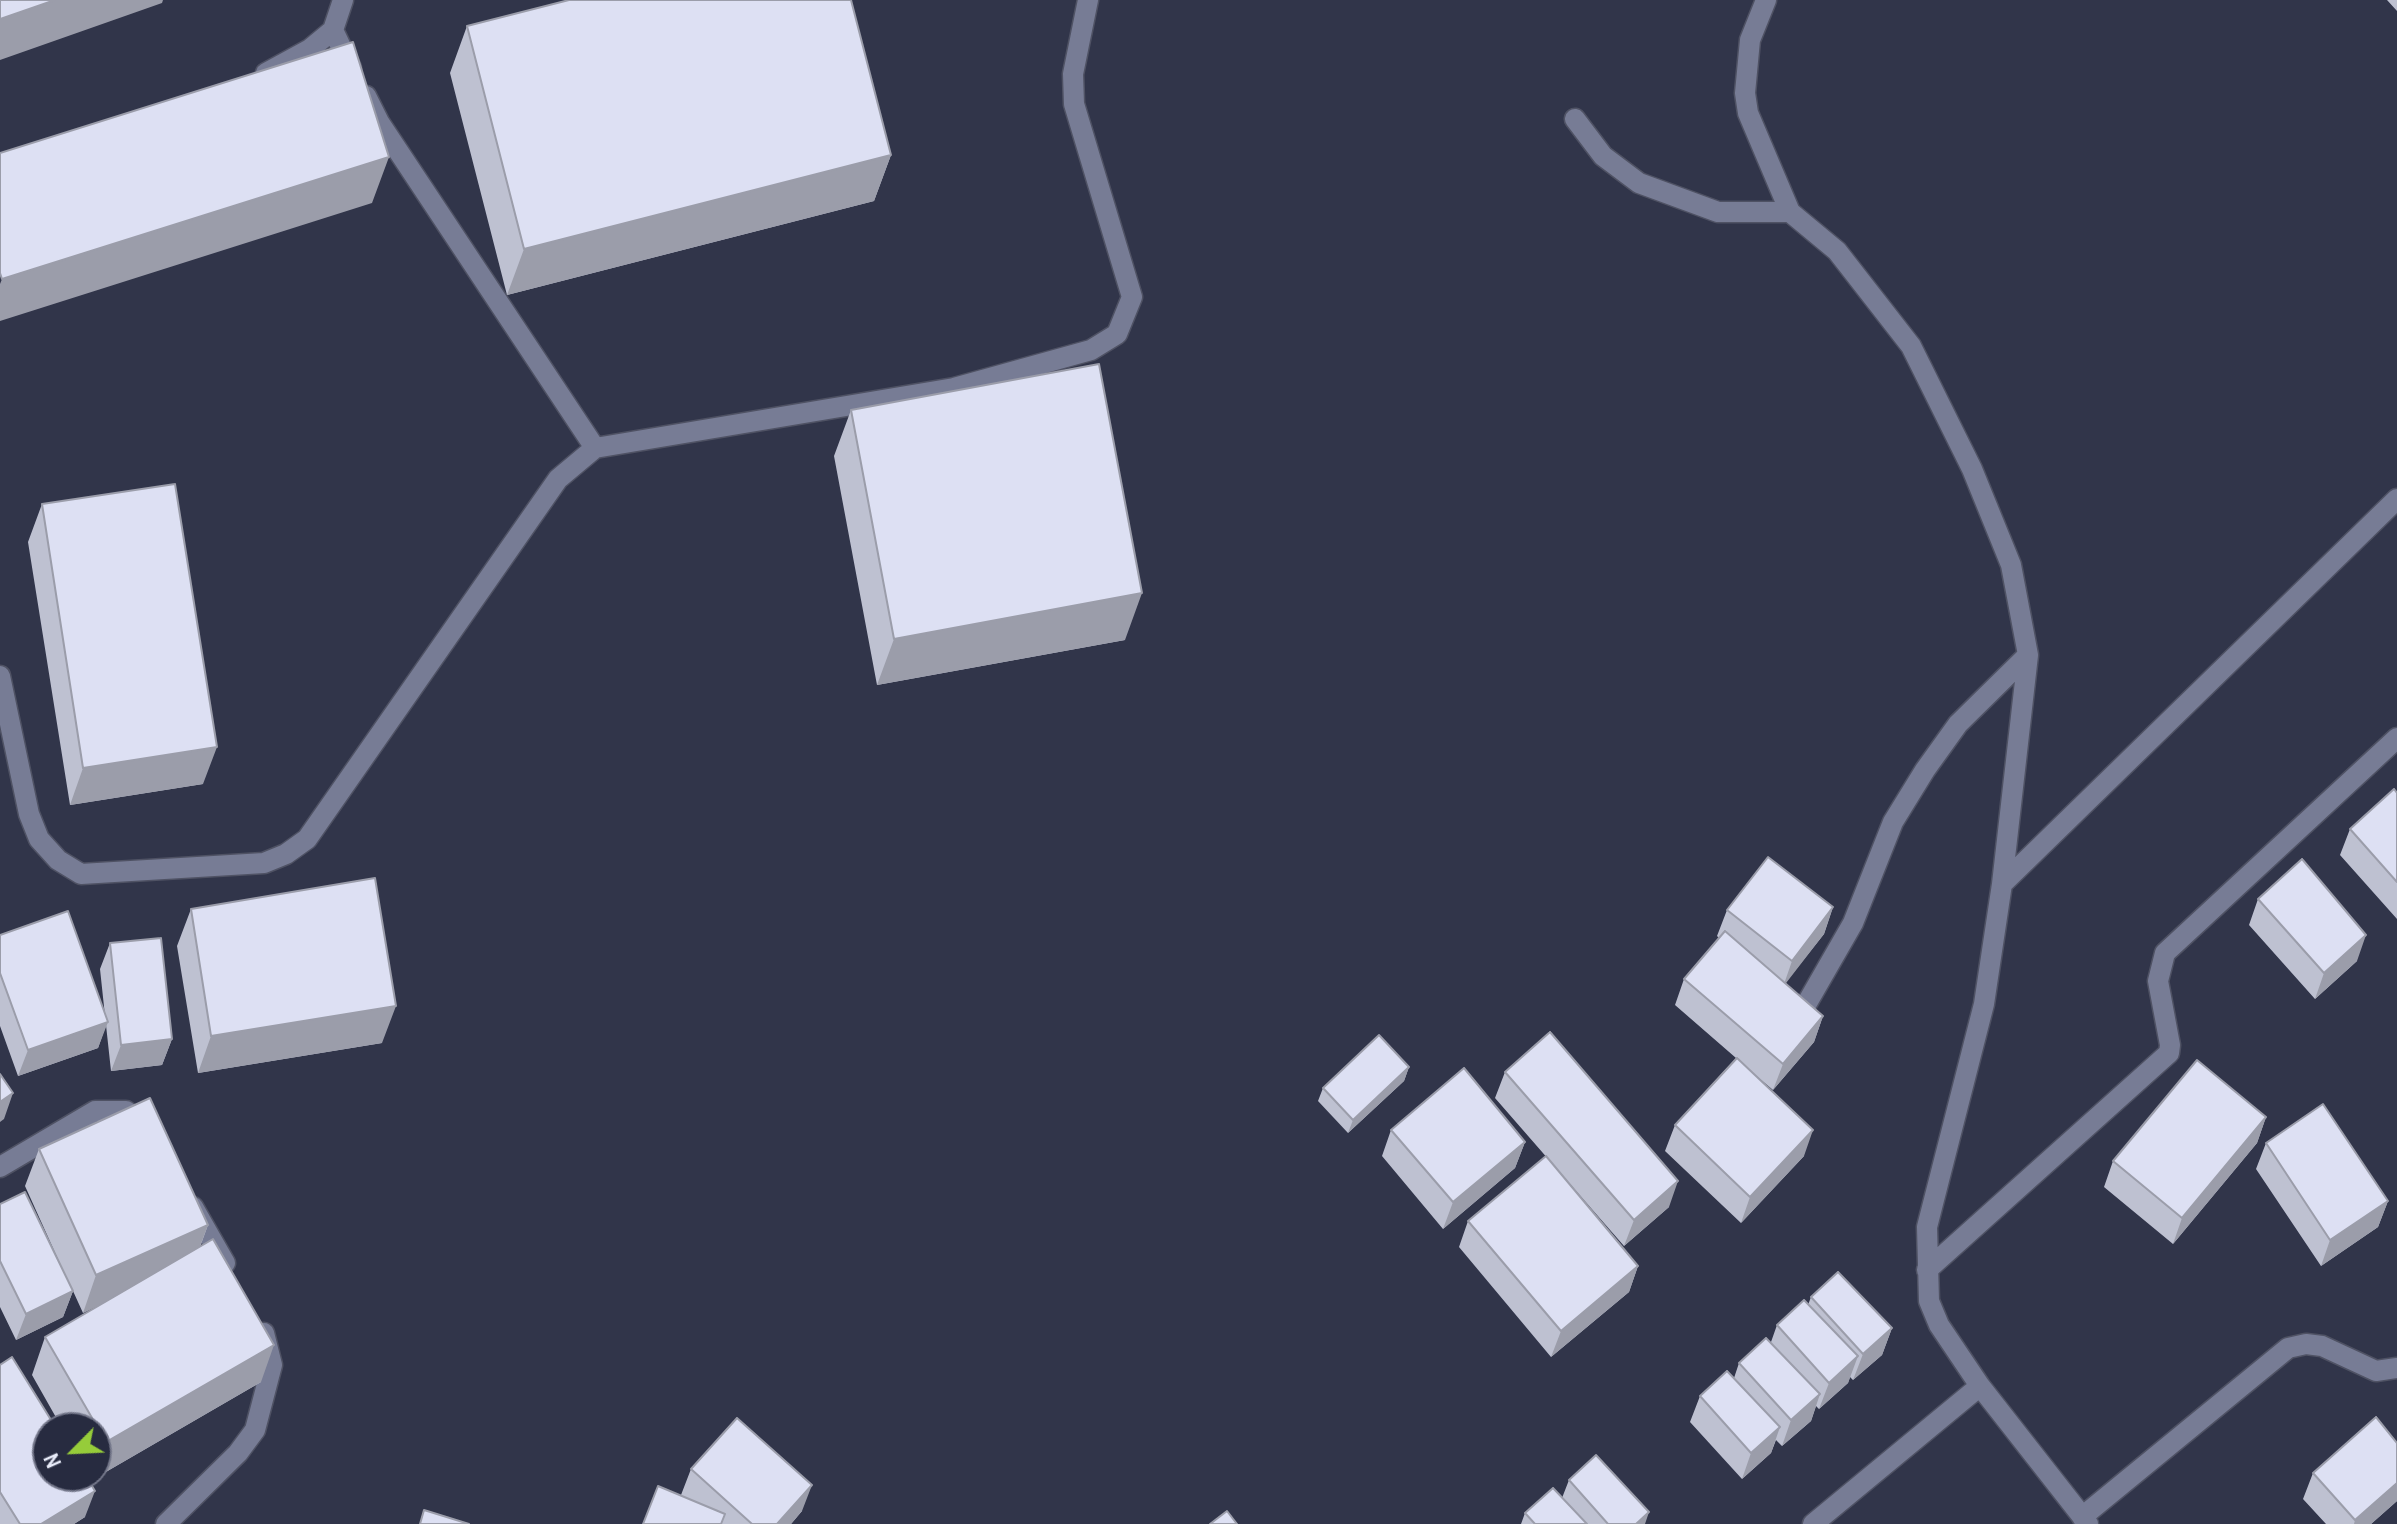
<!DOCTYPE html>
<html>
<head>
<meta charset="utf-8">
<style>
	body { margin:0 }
	#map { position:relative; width:2397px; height:1524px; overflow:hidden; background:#31354a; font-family:"Archivo Narrow",sans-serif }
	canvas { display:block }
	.north { position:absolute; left:32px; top:1412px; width:80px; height:80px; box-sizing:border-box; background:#272b40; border:2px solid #74778a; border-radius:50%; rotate:246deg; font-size:22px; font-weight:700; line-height:32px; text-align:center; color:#e7eaf8 }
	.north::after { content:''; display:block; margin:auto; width:28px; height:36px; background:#96cc3a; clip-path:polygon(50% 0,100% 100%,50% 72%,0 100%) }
</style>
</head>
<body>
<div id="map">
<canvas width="2397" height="1524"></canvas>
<div class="north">N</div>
</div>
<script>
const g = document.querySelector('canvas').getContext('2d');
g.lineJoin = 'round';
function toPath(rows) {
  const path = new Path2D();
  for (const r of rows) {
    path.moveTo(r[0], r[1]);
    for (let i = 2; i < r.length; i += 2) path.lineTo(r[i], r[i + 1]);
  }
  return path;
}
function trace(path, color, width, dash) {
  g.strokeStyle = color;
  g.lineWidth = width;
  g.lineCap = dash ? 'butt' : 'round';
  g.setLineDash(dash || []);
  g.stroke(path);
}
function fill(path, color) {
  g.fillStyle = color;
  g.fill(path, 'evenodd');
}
const minor = toPath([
	[1766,0,1750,40,1745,93,1748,113,1790,212,1837,251,1911,346,1972,469,2011,565,2028,655,2002,884],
	[333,30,351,68],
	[266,73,310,49,333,30,343,0],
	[366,96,379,122,595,448],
	[1575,119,1603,156,1639,183,1718,212,1790,212],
	[0,676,29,814,39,839,58,860,81,874,264,863,286,854,307,839,558,479,595,448,954,388,1091,350,1117,334,1132,297,1074,104,1073,74,1088,0],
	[1803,1010,1853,923,1893,822,1925,770,1958,724,2028,655],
	[0,1167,95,1111,126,1111,144,1125],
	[193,1207,225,1263],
	[1927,1270,2169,1053,2170,1045,2158,981,2165,953,2397,738],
	[2082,1517,2288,1348,2306,1344,2322,1346,2376,1371,2397,1368],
	[166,1524,238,1453,255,1430,272,1365,264,1333],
	[1813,1524,1980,1386],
	[2088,1524,1980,1386,1939,1325,1929,1301,1927,1227,1984,1004,2002,884,2397,499]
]);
trace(minor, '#4f5264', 23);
trace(minor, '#777c95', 20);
fill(toPath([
	[2387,0,2397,0,2397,11],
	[467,26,891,155,874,201,507,295,450,73],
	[851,410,1125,640,877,685,834,456],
	[42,504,203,784,70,805,28,542],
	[2397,793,2397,919,2340,855,2350,829],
	[2258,899,2357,961,2315,999,2249,925],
	[1833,907,1824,934,1785,983,1823,1016,1814,1042,1773,1090,1754,1074,1804,1156,1741,1223,1665,1151,1675,1125,1736,1058,1675,1005,1684,979,1719,938,1717,936,1727,910],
	[191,909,382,1043,198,1073,177,946],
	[0,935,105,1016,100,969,110,943,172,1039,162,1065,111,1071,106,1025,98,1048,18,1076,0,1026],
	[1409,1067,1404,1081,1348,1133,1318,1101,1323,1088],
	[1505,1072,1669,1207,1624,1246,1495,1098],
	[2266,1117,2257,1143,2173,1244,2104,1187,2113,1161],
	[1391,1130,1525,1142,1515,1168,1443,1229,1382,1156],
	[2266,1143,2388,1201,2378,1227,2321,1266,2256,1169],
	[39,1149,208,1225,200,1247,261,1382,92,1480,90,1476,96,1476,96,1428,62,1428,32,1375,45,1337,105,1302,83,1313,73,1291,63,1317,16,1340,0,1307,0,1204,71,1288,25,1186],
	[1468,1221,1638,1266,1629,1292,1551,1357,1459,1247],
	[1811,1297,1892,1328,1882,1355,1853,1380,1850,1377,1848,1383,1819,1409,1816,1406,1811,1421,1782,1446,1776,1440,1771,1453,1742,1479,1690,1422,1700,1396,1734,1378,1739,1363,1771,1342,1777,1325,1808,1305],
	[0,1365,85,1517,74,1524,0,1524],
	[691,1469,802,1511,791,1524,643,1524,681,1495],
	[2313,1473,2397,1501,2371,1524,2326,1524,2303,1499],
	[1569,1480,1645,1524,1521,1524,1525,1513,1562,1498]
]), '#bec1d1');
fill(toPath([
	[55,0,163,0,162,3,0,60,0,19],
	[891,155,874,201,507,295,524,249],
	[389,157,372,203,0,321,0,284,2,279],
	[1142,593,1125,640,877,685,894,639],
	[217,747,203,784,70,805,83,768],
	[1833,907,1824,934,1783,987,1792,961],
	[2366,935,2357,961,2315,999,2324,973],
	[396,1006,382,1043,198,1073,211,1036],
	[1823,1016,1814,1042,1773,1090,1783,1064],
	[108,1022,98,1048,18,1076,28,1050],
	[172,1039,162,1065,111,1071,121,1045],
	[1409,1067,1404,1081,1348,1133,1353,1120],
	[13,1093,4,1119,0,1122,0,1102],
	[2266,1117,2257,1143,2173,1244,2182,1218],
	[1813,1130,1804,1156,1741,1223,1750,1197],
	[1525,1142,1515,1168,1443,1229,1453,1202],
	[1678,1181,1669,1207,1624,1246,1634,1220],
	[2388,1201,2378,1227,2321,1266,2330,1240],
	[208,1225,194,1262,83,1313,96,1275],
	[1638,1266,1629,1292,1551,1357,1561,1331],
	[73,1291,63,1317,16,1340,26,1314],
	[1892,1328,1882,1355,1853,1380,1863,1354],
	[274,1345,261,1382,92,1480,94,1476,96,1476,96,1470,106,1442],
	[1858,1356,1848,1383,1819,1409,1829,1383],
	[1820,1394,1811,1421,1782,1446,1791,1420],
	[1780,1427,1771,1453,1742,1479,1751,1453],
	[2397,1483,2397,1501,2371,1524,2354,1524,2355,1520],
	[812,1485,802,1511,791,1524,777,1524],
	[95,1491,85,1517,74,1524,41,1524],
	[1649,1512,1645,1524,1636,1524]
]), '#9b9daa');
const building = toPath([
	[0,0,55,0,0,19,0,0],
	[569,0,851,0,891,155,524,249,467,26,569,0],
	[353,42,389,157,2,279,0,273,0,153,353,42],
	[1099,364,1142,593,894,639,851,410,1099,364],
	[175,484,217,747,83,768,42,504,175,484],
	[2394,789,2397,793,2397,882,2350,829,2394,789],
	[1768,857,1833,907,1792,961,1727,910,1768,857],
	[2302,859,2366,935,2324,973,2258,899,2302,859],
	[375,878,396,1006,211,1036,191,909,375,878],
	[68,911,108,1022,28,1050,0,973,0,935,68,911],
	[1725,931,1823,1016,1783,1064,1684,979,1725,931],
	[161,938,172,1039,121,1045,110,943,161,938],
	[1550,1032,1678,1181,1634,1220,1505,1072,1550,1032],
	[1379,1035,1409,1067,1353,1120,1323,1088,1379,1035],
	[1737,1058,1813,1130,1750,1197,1675,1125,1737,1058],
	[2197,1060,2266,1117,2182,1218,2113,1161,2197,1060],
	[1464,1068,1525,1142,1453,1202,1391,1130,1464,1068],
	[0,1074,13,1093,0,1102,0,1074],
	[150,1098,208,1225,96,1275,39,1149,150,1098],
	[2323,1104,2388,1201,2330,1240,2266,1143,2323,1104],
	[1546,1156,1638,1266,1561,1331,1468,1221,1546,1156],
	[25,1192,73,1291,26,1314,0,1261,0,1204,25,1192],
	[213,1239,274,1345,106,1442,45,1337,213,1239],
	[1838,1272,1892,1328,1863,1354,1811,1297,1838,1272],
	[1804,1300,1858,1356,1829,1383,1777,1325,1804,1300],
	[1766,1338,1820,1394,1791,1420,1739,1363,1766,1338],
	[12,1357,56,1428,48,1428,48,1476,86,1476,95,1491,41,1524,20,1524,0,1492,0,1365,12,1357],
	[1727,1371,1780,1427,1751,1453,1700,1396,1727,1371],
	[2376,1417,2397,1443,2397,1483,2355,1520,2313,1473,2376,1417],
	[737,1418,812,1485,777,1524,752,1524,691,1469,737,1418],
	[1596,1455,1649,1512,1636,1524,1608,1524,1569,1480,1596,1455],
	[658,1486,725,1514,721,1524,643,1524,658,1486],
	[1553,1488,1587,1524,1535,1524,1525,1513,1553,1488],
	[424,1510,469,1524,420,1524,424,1510],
	[1227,1511,1237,1524,1210,1524,1227,1511]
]);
fill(building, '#dde0f3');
trace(building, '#9b9daa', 2);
</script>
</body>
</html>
